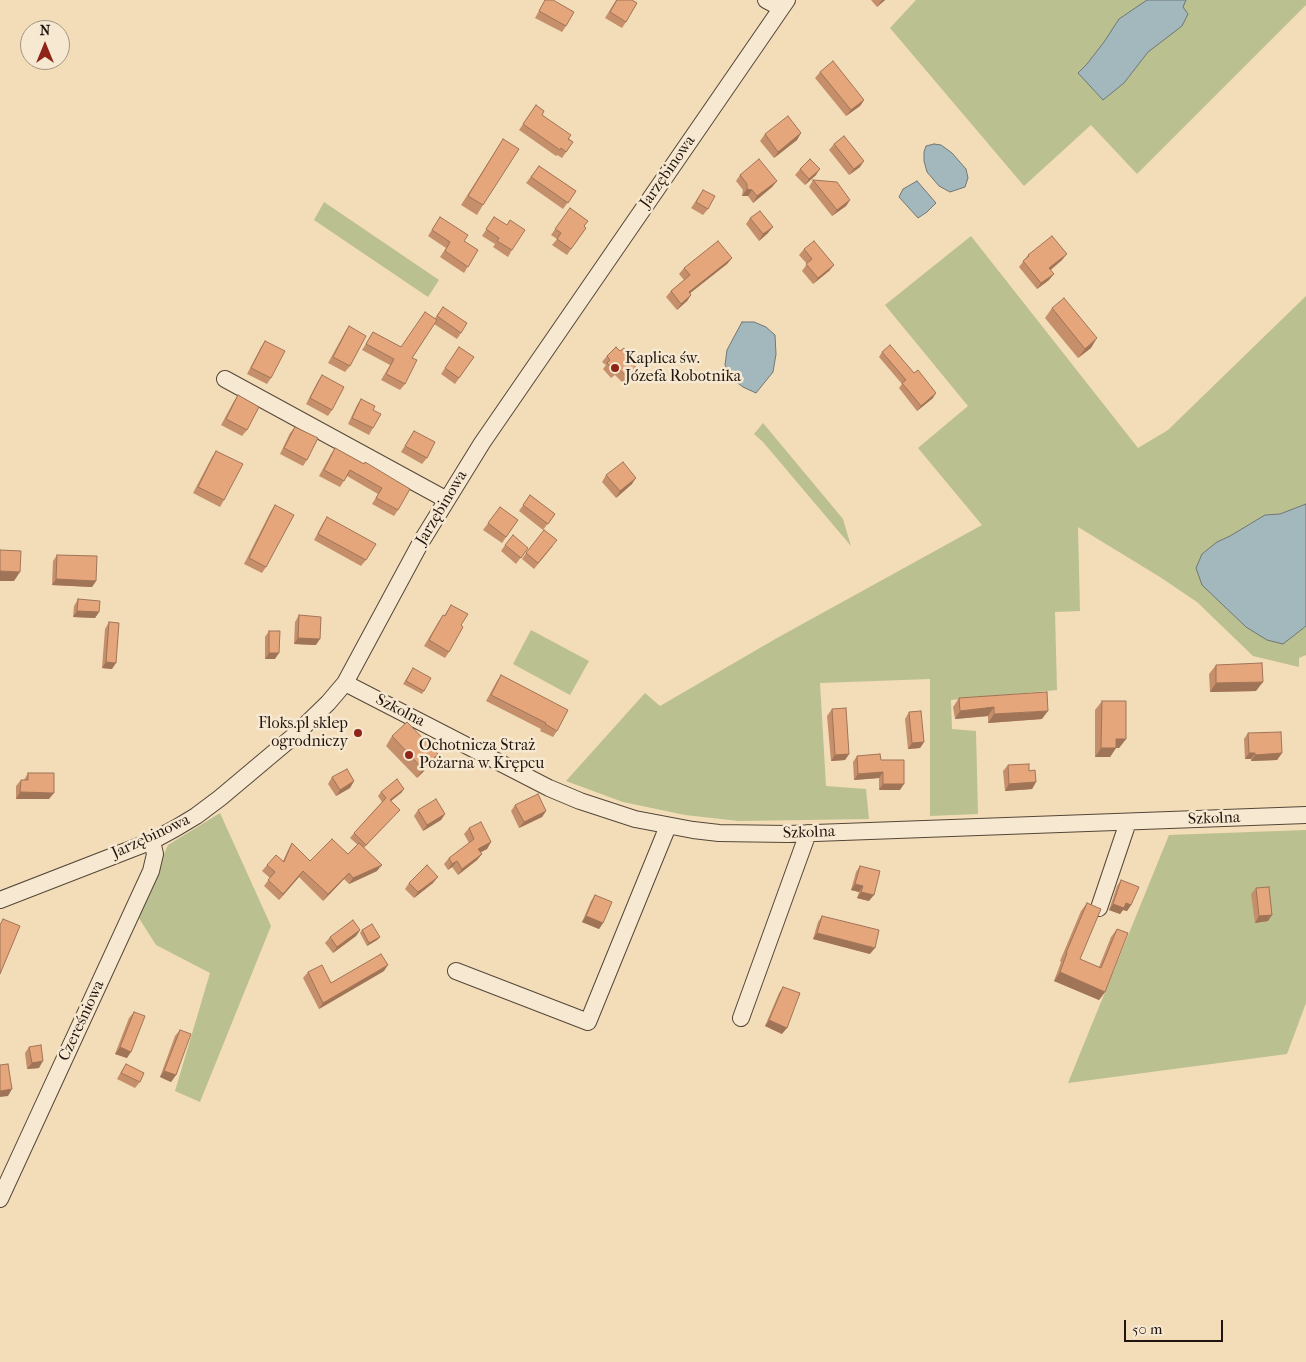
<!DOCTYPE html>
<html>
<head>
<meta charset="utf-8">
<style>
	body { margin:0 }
	#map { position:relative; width:1306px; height:1362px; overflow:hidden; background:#f3dcb8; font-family:"IM FELL French Canon",serif }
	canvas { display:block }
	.north { position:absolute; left:20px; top:20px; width:50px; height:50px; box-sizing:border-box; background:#f7e8d1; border:1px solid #a19483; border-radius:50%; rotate:0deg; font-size:14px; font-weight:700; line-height:20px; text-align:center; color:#20150e }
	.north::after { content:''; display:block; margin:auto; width:18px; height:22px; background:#8f2418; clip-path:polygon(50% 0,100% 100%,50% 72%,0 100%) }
	.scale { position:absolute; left:1124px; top:1320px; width:99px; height:22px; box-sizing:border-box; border:2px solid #20150e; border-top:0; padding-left:6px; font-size:15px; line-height:18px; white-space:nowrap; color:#20150e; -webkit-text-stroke:4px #f7e8d1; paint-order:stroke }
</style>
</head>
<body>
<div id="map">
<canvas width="1306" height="1362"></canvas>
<div class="north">N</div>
<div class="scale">50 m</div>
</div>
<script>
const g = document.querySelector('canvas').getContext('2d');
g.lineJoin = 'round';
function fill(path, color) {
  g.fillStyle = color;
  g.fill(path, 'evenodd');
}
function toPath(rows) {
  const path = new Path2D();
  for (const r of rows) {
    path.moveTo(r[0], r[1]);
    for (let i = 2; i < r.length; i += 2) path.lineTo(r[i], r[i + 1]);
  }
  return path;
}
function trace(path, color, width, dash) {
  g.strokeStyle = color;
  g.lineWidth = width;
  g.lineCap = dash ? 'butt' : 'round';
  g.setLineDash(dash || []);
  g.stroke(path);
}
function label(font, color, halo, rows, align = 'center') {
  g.font = font + ' "IM FELL French Canon",serif';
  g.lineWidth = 5;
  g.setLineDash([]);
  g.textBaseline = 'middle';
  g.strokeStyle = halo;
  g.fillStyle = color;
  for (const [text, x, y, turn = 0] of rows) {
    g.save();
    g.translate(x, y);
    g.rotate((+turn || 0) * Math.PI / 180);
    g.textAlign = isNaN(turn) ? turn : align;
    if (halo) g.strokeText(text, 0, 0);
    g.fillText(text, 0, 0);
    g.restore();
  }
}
fill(toPath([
	[916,0,1306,0,1306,5,1137,174,1091,125,1024,186,890,28],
	[324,202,439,280,428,297,314,220],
	[971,236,1138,448,1168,430,1306,296,1306,655,1299,658,1299,667,1253,656,1197,602,1160,577,1078,527,1080,611,1055,612,1057,690,951,700,952,729,976,731,978,814,930,816,930,679,820,683,826,786,866,789,869,819,739,821,685,815,623,802,566,781,645,693,660,706,777,638,982,525,918,448,968,406,885,305],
	[763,423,843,519,851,546,763,442,754,434],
	[531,630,589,661,570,695,513,664],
	[220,813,271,926,200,1102,175,1091,210,973,156,945,137,915,168,845],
	[1306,830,1306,1003,1287,1054,1068,1083,1169,835]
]), '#bac08f');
const water = toPath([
	[1147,0,1186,0,1183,7,1188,14,1182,26,1148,52,1124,83,1103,100,1078,73,1087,64,1104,42,1119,19,1147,0],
	[934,144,941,145,952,153,966,169,968,178,965,187,950,192,939,186,927,172,924,161,924,152,926,146,934,144],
	[917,181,936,203,927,212,918,218,899,197,903,189,917,181],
	[742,322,754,322,766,327,775,335,776,354,773,372,756,393,743,387,731,378,725,365,727,350,742,322],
	[1306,504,1306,626,1283,644,1267,640,1246,627,1202,585,1196,568,1202,554,1217,542,1230,536,1265,515,1280,514,1306,504]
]);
fill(water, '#a3b8bc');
trace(water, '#6f7776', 1);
const minor = toPath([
	[766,0,781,8],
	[225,379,447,500],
	[345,683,549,788,580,801,635,819,693,830,719,833,788,834,1306,815],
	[0,900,152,841,176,828,196,816,220,798,295,735,328,703,345,683,421,542,482,443,787,0],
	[1099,908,1128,822],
	[456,971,588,1022,668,826],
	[741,1018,808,833],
	[0,1199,151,871,155,854,152,841]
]);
trace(minor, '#554738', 18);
trace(minor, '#f7e8d1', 16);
fill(toPath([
	[545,0,553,0,566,26,562,32,535,18],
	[616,0,632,0,626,22,622,28,605,18],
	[871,0,885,0,877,7],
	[820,72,864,100,860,106,846,116,815,78],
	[536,105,542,115,573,142,562,158,557,155,556,156,519,130],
	[801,133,797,140,774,158,760,141,765,134],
	[503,139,483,205,477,215,461,205],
	[834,144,860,167,849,175,829,150],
	[539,166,576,191,563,209,526,183],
	[800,169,816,175,805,185,795,175],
	[740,175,777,181,772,187,753,203,748,196,742,196,743,190,736,181],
	[813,180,850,200,846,206,832,216,809,187],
	[703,190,708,209,703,215,691,208],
	[570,208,584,226,586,228,567,255,552,245,557,239,551,235],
	[440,217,464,241,478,250,464,273,440,257,446,248,428,236],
	[494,217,512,250,508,257,493,247,495,244,482,236],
	[750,218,768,233,759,241,746,224],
	[804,249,834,265,829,271,813,284,802,271,807,264,799,255],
	[1028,255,1062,260,1051,270,1049,280,1037,289,1019,267],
	[732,258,727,264,690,293,691,295,687,301,677,310,666,297,671,291,684,280,679,274,684,268],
	[443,307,461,333,457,339,434,324,412,358,405,384,400,390,381,380,390,365,362,350,373,332,401,347,435,318],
	[1052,308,1091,348,1078,358,1045,318],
	[349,326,350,366,345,372,328,363,345,332],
	[265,341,271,378,267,384,247,374,261,347],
	[459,347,474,357,455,384,441,374],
	[620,351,632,356,629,361,634,377,625,385,615,375,611,378,603,369,606,365,602,362,607,356],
	[882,352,933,398,917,411,899,388,902,384,879,357],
	[322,375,332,410,328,416,306,404,318,381],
	[238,395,247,430,242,436,221,425,234,401],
	[361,399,373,410,373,428,369,435,348,424,357,405],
	[295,427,307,460,303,466,280,454,290,433],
	[414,431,427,458,422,464,401,452],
	[335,448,364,464,398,510,394,516,372,504,378,494,347,476,340,487,319,476,331,454],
	[216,451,224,500,220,507,193,493,212,457],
	[606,475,632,484,616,498,602,482],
	[530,495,555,514,543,530,519,511],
	[275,505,266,567,262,573,244,564,271,511],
	[500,507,518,520,502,543,483,530],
	[327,517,366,560,361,566,314,540,323,523],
	[505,545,528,548,516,564,501,551],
	[553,546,534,569,522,559,526,553],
	[57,555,96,581,92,587,52,585,53,561],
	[78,599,99,612,95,618,73,617,74,606],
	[451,605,449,652,445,658,424,646,439,621,443,615,444,616],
	[299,615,316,645,294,644,295,622],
	[109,622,112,669,102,668,105,629],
	[269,631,275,659,265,659,265,637],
	[1216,665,1256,691,1210,692,1209,674],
	[411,671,424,691,422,694,403,684],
	[501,675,557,731,553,737,540,731,541,729,486,701,497,681],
	[959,698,1042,719,988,723,988,716,955,719,953,707],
	[1102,701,1126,739,1119,748,1116,748,1110,757,1095,757,1095,710],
	[832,709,849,754,845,760,831,761,827,716],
	[909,712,924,742,920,748,908,749,905,719],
	[1248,733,1282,753,1277,760,1251,761,1251,759,1245,759,1244,739],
	[392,736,438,754,431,764,417,778,386,746],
	[857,756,881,760,900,790,879,790,879,778,854,780,853,762],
	[1008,765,1029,771,1036,782,1032,789,1005,791,1003,771],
	[28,773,49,799,16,799,16,786,21,780,24,780],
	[332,777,354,781,350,788,336,796,328,784],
	[404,789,401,793,391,801,396,814,364,848,377,871,349,884,344,879,323,901,299,877,279,900,264,886,270,878,262,871,267,865,283,861,288,850,292,843,310,861,348,854,358,845,350,838,354,833,382,802,378,796,381,792],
	[515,805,546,811,542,817,519,828,511,811],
	[418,810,445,814,441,820,423,831,414,816],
	[469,828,491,842,487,849,480,852,482,854,477,860,458,875,452,867,448,870,444,864,449,858,469,843,464,834],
	[860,866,869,901,857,898,859,892,851,890,856,872],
	[1121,880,1131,905,1127,911,1123,910,1120,914,1109,910,1117,886],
	[409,883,433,883,414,898,405,889],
	[1256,888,1268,921,1255,923,1251,894],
	[595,895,603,923,599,929,582,922,591,901],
	[1087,903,1080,959,1099,967,1111,937,1117,929,1105,992,1099,1000,1054,981,1061,962,1060,961,1081,911],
	[822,916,870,954,813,939,818,922],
	[360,930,356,936,333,953,325,943,330,937],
	[362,930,380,937,377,940,367,946,360,933],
	[384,971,319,1009,303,978,308,972,331,983],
	[783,987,782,1034,765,1026,779,993],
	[134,1012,127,1058,115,1054,129,1018],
	[180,1030,176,1075,171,1082,160,1077,175,1036],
	[29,1047,39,1068,27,1069,25,1053],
	[126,1064,140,1082,135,1088,117,1079,122,1070]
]), '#c58f6b');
fill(toPath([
	[882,0,885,0,877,7],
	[864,100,860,106,846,116,851,110],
	[801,133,797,140,774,158,778,152],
	[864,161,860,167,849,175,854,169],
	[820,169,816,175,805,185,809,179],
	[777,181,772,187,753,203,757,196],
	[747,189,752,190,748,196,742,196],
	[850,200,846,206,832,216,837,210],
	[773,227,768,233,759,241,763,234],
	[1067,254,1062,260,1045,274,1049,268],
	[732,258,727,264,684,298,689,292],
	[834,265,829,271,813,284,818,278],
	[1054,274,1049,280,1037,289,1041,283],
	[691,295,687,301,677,310,681,304],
	[1097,338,1091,348,1078,358,1085,349],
	[639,370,634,377,625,385,629,379],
	[936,393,933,398,917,411,921,406],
	[636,478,632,484,616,498,620,491],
	[0,571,20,572,14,581,0,581],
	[56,579,96,581,92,587,52,585],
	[77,611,99,612,95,618,73,617],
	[298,638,320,639,316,645,294,644],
	[269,653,279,653,275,659,265,659],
	[106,662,116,663,112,669,102,668],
	[1263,682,1256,691,1210,692,1216,683],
	[994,707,988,716,955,719,960,711],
	[1048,711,1042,719,988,723,994,714],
	[1116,739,1126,739,1119,748,1116,748,1110,757,1095,757,1101,748],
	[924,742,920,748,908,749,912,743],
	[1249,753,1255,753,1251,759,1245,759],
	[1282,753,1277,760,1251,761,1255,755],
	[438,754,431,764,417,778,423,769],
	[849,754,845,760,831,761,835,755],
	[883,772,879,778,854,780,858,774],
	[354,781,350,788,336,796,340,790],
	[1036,782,1032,789,1005,791,1009,784],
	[883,784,904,784,900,790,879,790],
	[404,789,401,793,387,804,390,800],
	[20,792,54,793,49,799,16,799],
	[546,811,542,817,519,828,524,822],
	[445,814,441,820,423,831,427,825],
	[491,842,487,849,474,856,478,849],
	[482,854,477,860,458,875,462,869],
	[457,861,452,867,448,870,452,864],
	[382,865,377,871,349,884,353,878],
	[303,871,299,877,279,900,283,894],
	[349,873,344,879,323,901,328,894],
	[438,877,433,883,414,898,418,892],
	[855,884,863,886,859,892,851,890],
	[861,892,874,895,869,901,857,898],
	[1126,903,1131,905,1127,911,1123,910,1120,914,1109,910,1113,904],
	[1272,915,1268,921,1255,923,1259,916],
	[586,916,603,923,599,929,582,922],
	[360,930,356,936,333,953,337,947],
	[817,933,875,948,870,954,813,939],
	[380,937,377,940,367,946,369,943],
	[388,965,384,971,319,1009,323,1003],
	[1060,972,1105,992,1099,1000,1054,981],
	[769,1020,787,1028,782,1034,765,1026],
	[120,1047,131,1052,127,1058,115,1054],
	[43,1061,39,1068,27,1069,32,1063],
	[164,1071,176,1075,171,1082,160,1077],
	[12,1089,8,1096,0,1097,0,1091]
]), '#a07457');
const building = toPath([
	[545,0,553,0,574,12,566,26,539,11,545,0],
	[617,0,632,0,637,3,626,22,610,12,617,0],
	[833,61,864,100,851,110,820,72,833,61],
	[536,105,544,111,542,115,571,135,568,139,573,142,566,152,561,148,560,150,523,124,536,105],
	[788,116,801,133,778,152,765,134,788,116],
	[844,136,864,161,854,169,834,144,844,136],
	[503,139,519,149,483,205,468,196,503,139],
	[759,159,777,181,757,196,752,190,747,189,747,184,740,175,759,159],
	[810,159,820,169,809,179,800,169,810,159],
	[539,166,576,191,568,203,531,177,539,166],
	[813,180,837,182,850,200,837,210,813,180],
	[703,190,715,196,708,209,696,202,703,190],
	[570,208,588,221,584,226,586,228,571,249,557,239,561,233,555,229,570,208],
	[760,211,773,227,763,234,750,218,760,211],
	[440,217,468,235,464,241,478,250,468,267,445,251,450,242,432,230,440,217],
	[494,217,507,225,510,220,525,230,512,250,497,241,499,238,486,229,494,217],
	[1052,236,1067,254,1049,268,1054,274,1041,283,1023,261,1029,256,1028,255,1052,236],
	[718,241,732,258,689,292,691,295,681,304,671,291,690,275,684,268,718,241],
	[814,241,834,265,818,278,806,264,812,259,804,249,814,241],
	[1064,298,1097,338,1085,349,1052,308,1064,298],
	[443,307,467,323,461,333,437,316,443,307],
	[425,312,437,320,412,358,417,360,405,384,386,374,394,359,366,344,373,332,401,347,425,312],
	[349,326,366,336,350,366,333,357,349,326],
	[265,341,285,351,271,378,251,368,265,341],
	[890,345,914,373,918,370,936,393,921,406,902,383,906,380,882,352,890,345],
	[459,347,474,357,459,378,445,368,459,347],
	[616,347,620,351,624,348,632,356,628,360,639,370,629,379,619,369,616,372,607,363,610,360,607,356,616,347],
	[322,375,344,387,332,410,310,398,322,375],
	[238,395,259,407,247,430,226,419,238,395],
	[361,399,375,406,373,410,381,414,373,428,352,418,361,399],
	[295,427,318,438,307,460,284,448,295,427],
	[414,431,435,442,427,458,405,446,414,431],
	[335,448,364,464,365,462,410,489,398,510,376,498,382,488,350,470,344,481,324,470,335,448],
	[216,451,243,464,224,500,198,487,216,451],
	[623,462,636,478,620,491,606,475,623,462],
	[530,495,555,514,548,524,523,505,530,495],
	[275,505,294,515,266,567,249,558,275,505],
	[500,507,518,520,506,537,488,523,500,507],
	[327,517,376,544,366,560,318,534,327,517],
	[544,530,557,540,538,563,526,553,544,530],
	[513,535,528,548,521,558,505,545,513,535],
	[0,550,21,551,20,572,0,571,0,550],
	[57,555,97,556,96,581,56,579,57,555],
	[78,599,100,601,99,612,77,611,78,599],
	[451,605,468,614,461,625,463,627,449,652,429,640,443,615,445,616,451,605],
	[299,615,321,617,320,639,298,638,299,615],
	[109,622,119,623,116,663,106,662,109,622],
	[269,631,280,631,279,653,269,653,269,631],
	[1262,663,1263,682,1216,683,1216,665,1262,663],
	[413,668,431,678,424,691,406,681,413,668],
	[501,675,568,710,557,731,545,724,546,723,491,695,501,675],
	[1047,692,1048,711,994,714,994,707,960,711,959,698,1047,692],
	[1102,701,1126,701,1126,739,1116,739,1116,748,1101,748,1102,701],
	[846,708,849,754,835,755,832,709,846,708],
	[921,711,924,742,912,743,909,712,921,711],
	[407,722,438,754,423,769,392,736,407,722],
	[1281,732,1282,753,1255,755,1255,753,1249,753,1248,733,1281,732],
	[880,754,881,760,904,760,904,784,883,784,883,772,858,774,857,756,880,754],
	[1029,764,1029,771,1035,770,1036,782,1009,784,1008,765,1029,764],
	[347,769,354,781,340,790,332,777,347,769],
	[28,773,54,773,54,793,20,792,21,780,28,780,28,773],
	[397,779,404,789,390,800,400,810,366,845,354,833,386,798,381,792,397,779],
	[538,794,546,811,524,822,515,805,538,794],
	[436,799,445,814,427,825,418,810,436,799],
	[481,822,491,842,478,849,482,854,462,869,457,861,452,864,449,858,474,839,469,828,481,822],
	[332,839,348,854,359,843,382,865,353,878,349,873,328,894,303,871,283,894,268,880,275,872,267,865,276,855,284,862,292,843,310,861,332,839],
	[427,865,438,877,418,892,409,883,427,865],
	[860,866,880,871,874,895,861,892,863,886,855,884,860,866],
	[1121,880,1139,887,1131,905,1126,903,1124,908,1113,904,1121,880],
	[1269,887,1272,915,1259,916,1256,888,1269,887],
	[595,895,612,902,603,923,586,916,595,895],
	[1087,903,1101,909,1080,959,1101,968,1117,929,1128,933,1105,992,1060,972,1067,953,1066,953,1087,903],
	[822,916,879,930,875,948,817,933,822,916],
	[3,919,20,926,0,974,0,925,3,919],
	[353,920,360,930,337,947,330,937,353,920],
	[372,924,380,937,369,943,362,930,372,924],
	[381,954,388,965,323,1003,308,972,322,965,331,983,381,954],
	[783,987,800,993,787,1028,769,1020,783,987],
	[134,1012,145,1016,131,1052,120,1047,134,1012],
	[180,1030,191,1034,176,1075,164,1071,180,1030],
	[41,1045,43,1061,32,1063,29,1047,41,1045],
	[8,1064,12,1089,0,1091,0,1065,8,1064],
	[126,1064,144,1073,140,1082,121,1073,126,1064]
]);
fill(building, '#e5a67c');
trace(building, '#a07457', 1);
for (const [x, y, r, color] of [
	[615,368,5,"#8f2418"],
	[358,733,5,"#8f2418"],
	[409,755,5,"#8f2418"]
]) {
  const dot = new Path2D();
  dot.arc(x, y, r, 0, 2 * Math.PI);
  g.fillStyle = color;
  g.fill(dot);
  trace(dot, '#f7e8d1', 2);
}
label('16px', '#20150e', '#f7e8d1', [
	["Jarzębinowa",668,172,-55],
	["Jarzębinowa",442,508,-59],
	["Szkolna",400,711,27],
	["Szkolna",1214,819,-2],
	["Szkolna",809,833,-2],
	["Jarzębinowa",151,837,-25],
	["Czereśniowa",82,1021,-65]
]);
label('16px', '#20150e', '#f7e8d1', [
	["Kaplica św.",625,359],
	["Józefa Robotnika",625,377],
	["Floks.pl sklep",348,724,"right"],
	["ogrodniczy",348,742,"right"],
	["Ochotnicza Straż",419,746],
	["Pożarna w Krępcu",419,764]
], 'left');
</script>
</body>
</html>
